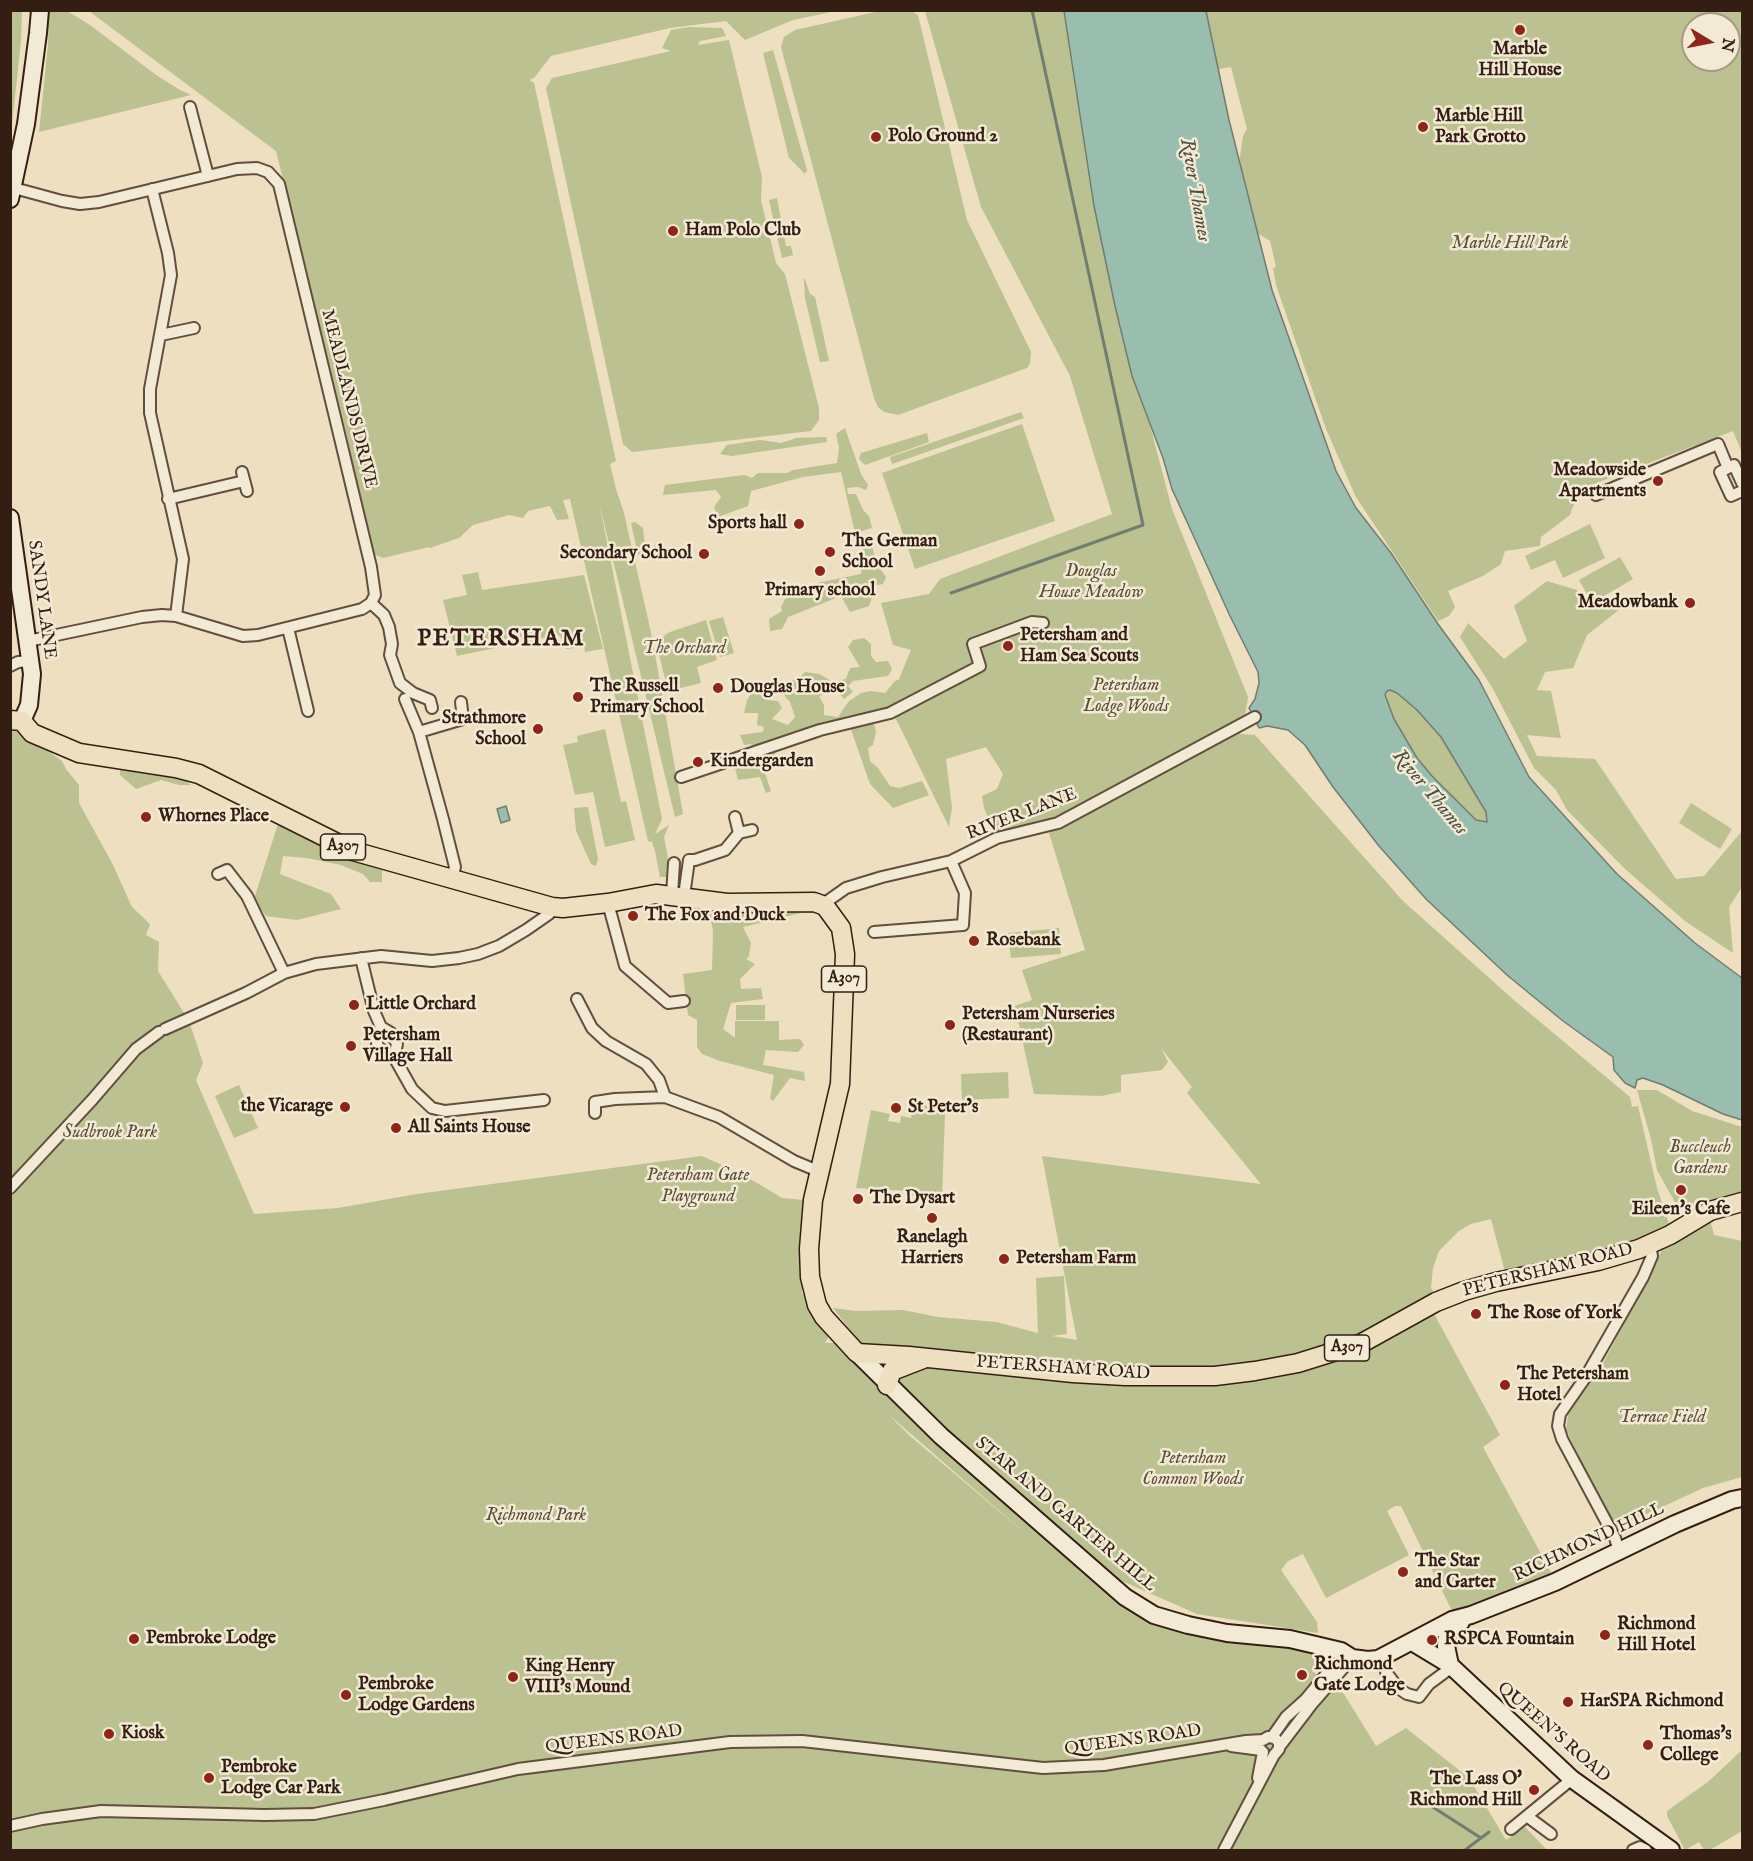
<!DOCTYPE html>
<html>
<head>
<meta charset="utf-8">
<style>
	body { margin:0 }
	#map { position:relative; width:1753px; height:1861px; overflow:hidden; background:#eddfbf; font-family:"IM FELL English",serif }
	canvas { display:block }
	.frame { position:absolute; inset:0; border:12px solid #341e14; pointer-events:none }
	.north { position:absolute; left:1681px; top:12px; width:60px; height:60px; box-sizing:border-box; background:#f3ead5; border:2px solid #a79888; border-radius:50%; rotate:100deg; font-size:16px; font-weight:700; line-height:24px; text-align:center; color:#341e14 }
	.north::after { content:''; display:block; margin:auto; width:21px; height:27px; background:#8f2418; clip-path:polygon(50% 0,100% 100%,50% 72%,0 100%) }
</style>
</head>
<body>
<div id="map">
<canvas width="1753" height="1861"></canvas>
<div class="frame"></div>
<div class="north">N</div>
</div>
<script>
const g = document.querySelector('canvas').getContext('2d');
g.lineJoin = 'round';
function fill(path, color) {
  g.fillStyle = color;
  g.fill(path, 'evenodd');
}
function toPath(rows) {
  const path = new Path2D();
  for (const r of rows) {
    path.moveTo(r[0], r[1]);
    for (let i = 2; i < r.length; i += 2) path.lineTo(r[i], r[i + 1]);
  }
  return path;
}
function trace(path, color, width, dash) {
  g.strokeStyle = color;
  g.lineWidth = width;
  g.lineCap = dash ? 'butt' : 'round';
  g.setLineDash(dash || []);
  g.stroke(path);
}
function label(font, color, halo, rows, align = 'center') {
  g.font = font + ' "IM FELL English",serif';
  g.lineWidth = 5;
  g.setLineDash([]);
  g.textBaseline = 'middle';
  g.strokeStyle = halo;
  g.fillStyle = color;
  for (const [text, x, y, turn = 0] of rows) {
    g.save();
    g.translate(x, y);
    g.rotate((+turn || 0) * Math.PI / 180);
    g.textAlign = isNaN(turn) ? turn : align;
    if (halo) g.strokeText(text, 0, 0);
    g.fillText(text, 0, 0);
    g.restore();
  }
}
fill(toPath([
	[11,10,22,11,21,41,11,133],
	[884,10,911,11,918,15,967,220,1031,352,1030,363,1027,368,898,415,884,412,878,407,874,398,781,47,784,37,795,30],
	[49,11,67,11,90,25,156,75,180,90,191,95,39,132,48,45],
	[89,11,836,11,793,20,745,40,726,21,670,28,551,56,534,78,529,80,534,83,616,461,610,464,616,489,624,513,652,637,683,814,675,817,599,502,662,819,655,834,669,825,664,837,670,868,668,877,660,877,655,851,652,842,648,841,570,499,563,500,569,519,557,520,550,506,528,511,523,518,509,515,473,525,459,538,430,548,429,547,383,558,373,554,348,441,276,151],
	[925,11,1067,11,1120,311,1172,509,1248,697,1243,729,1240,734,1255,735,1403,901,1515,1001,1630,1097,1632,1107,1638,1106,1657,1188,1670,1227,1602,1252,1505,1272,1491,1219,1471,1224,1459,1231,1439,1251,1433,1268,1431,1288,1435,1294,1413,1304,1415,1306,1395,1316,1402,1332,1433,1312,1500,1435,1483,1447,1552,1574,1454,1615,1401,1506,1395,1506,1387,1511,1409,1555,1326,1598,1303,1554,1288,1561,1281,1570,1317,1622,1318,1633,1197,1614,1113,1577,887,1377,833,1308,856,1311,903,1310,938,1317,996,1322,1038,1333,1036,1278,1064,1276,1067,1334,1052,1336,1077,1340,1042,1156,1261,1184,1187,1093,1192,1087,1161,1048,1168,1062,1162,1070,1121,1075,1121,1092,1101,1096,1034,1094,1015,1006,1032,1000,1022,970,1085,950,1049,833,1219,741,1049,820,994,833,984,808,982,796,997,789,1003,774,986,747,946,759,952,808,949,827,897,721,890,713,887,713,884,720,874,724,876,732,873,745,868,748,870,761,878,768,890,786,899,788,922,781,929,795,893,808,870,784,848,721,773,742,776,758,762,764,771,791,766,793,760,777,738,780,735,768,752,744,744,745,740,735,763,732,764,727,757,725,758,713,744,713,747,700,754,689,762,688,768,700,778,701,782,708,772,719,788,725,795,717,790,702,784,695,788,681,798,679,805,672,819,674,833,682,846,679,850,668,860,667,848,647,853,640,864,638,871,644,871,656,876,662,888,661,892,669,888,676,853,681,848,686,853,692,844,699,836,689,819,696,824,705,824,715,838,717,849,701,861,693,871,691,885,693,895,681,901,679,899,679,911,650,893,645,881,603,929,594,940,579,1112,514,1070,376,981,207],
	[1198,11,1742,11,1742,453,1733,431,1578,490,1577,496,1570,515,1541,537,1540,546,1505,551,1501,564,1483,576,1448,591,1455,607,1449,616,1438,621,1356,497,1326,429,1276,285,1273,268,1276,267,1270,241,1249,228,1235,191,1243,136,1247,129,1231,67,1214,70],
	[1693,24,1729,24,1729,60,1693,60],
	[689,27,722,28,726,36,700,41,698,45,729,40,762,177,761,200,776,263,785,274,819,408,819,420,811,431,632,452,623,444,546,88,552,78,671,51,662,48,671,30],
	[773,50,807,170,805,174,789,158,763,53],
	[777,198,786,246,791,246,793,255,782,258,769,200],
	[804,279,805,279,810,294,815,297,829,361,820,362,805,298],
	[1021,412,1024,418,892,464,890,457],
	[1022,424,1055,521,915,569,882,473],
	[845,428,861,474,868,485,866,490,858,487,847,488,848,494,856,494,863,510,869,516,872,528,855,533,841,472,803,477,751,491,748,506,718,517,714,507,721,497,716,490,663,495,665,485,744,475,752,478,758,473,787,473,793,470,837,463,839,447,836,434],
	[927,433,929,442,865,465,859,459,861,453],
	[826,437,827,442,731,456,720,454,727,445,760,440,781,443,796,438],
	[635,522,643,528,646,554,638,555,631,523],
	[1590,524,1605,558,1563,578,1555,560,1531,570,1525,556],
	[864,544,872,546,876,563,886,577,883,584,873,586,873,595,869,606,850,612,841,596,788,617,782,629,770,631,769,619,782,611,781,607,785,599,815,589,817,583,861,574],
	[1620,557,1633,579,1592,603,1579,580],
	[478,572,482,590,584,575,603,649,585,652,584,647,566,649,560,636,557,635,457,656,443,600,467,595,462,575],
	[1547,581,1577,590,1589,607,1638,595,1587,635,1573,668,1545,672,1537,690,1551,691,1561,738,1527,735,1537,756,1595,759,1676,879,1704,876,1742,831,1742,887,1729,907,1733,953,1685,921,1625,869,1567,810,1556,790,1534,768,1493,689,1460,637,1468,623,1504,659,1527,641,1514,606],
	[723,617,734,653,720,657,709,621],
	[706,620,717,660,697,667,701,683,668,691,657,646,665,635,670,632],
	[1390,690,1397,693,1417,710,1441,737,1486,812,1487,822,1476,820,1432,776,1417,758,1394,719,1385,695,1387,691],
	[10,727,16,728,62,761,66,769,79,785,79,803,112,863,132,907,150,924,146,935,159,942,158,971,189,1021,203,1063,196,1080,254,1214,338,1208,417,1194,702,1156,742,1174,782,1198,803,1200,802,1293,830,1334,825,1343,837,1343,895,1403,1121,1599,1245,1639,1326,1653,1329,1661,1312,1671,1344,1694,1376,1746,1406,1728,1469,1778,1506,1840,1525,1827,1547,1850,11,1850],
	[888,1414,1027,1535,910,1436],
	[605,729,621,802,626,801,635,840,605,847,593,792,575,795,563,745,578,742,577,736],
	[120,766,186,781,191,785,179,785,161,780,136,789,120,775],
	[1691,803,1732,829,1720,849,1679,823],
	[588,807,598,859,596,866,591,864,576,831,574,808],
	[278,824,335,853,382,870,382,882,370,882,363,874,341,865,307,858,283,856,280,874,331,894,341,909,297,920,266,916,254,899],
	[708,906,811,906,823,914,805,912,743,927,751,943,749,956,746,959,755,964,740,979,741,989,761,988,763,999,731,1003,723,1029,735,1038,735,1021,779,1021,779,1040,800,1039,804,1045,798,1052,766,1050,763,1065,804,1072,805,1081,790,1078,773,1101,770,1099,774,1075,720,1061,702,1054,697,1047,697,1020,688,1015,683,974,712,970,713,931],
	[1059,928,1061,954,1011,958,1008,933],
	[736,1005,765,1005,765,1020,736,1020],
	[1008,1072,1009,1098,962,1100,961,1074],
	[239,1085,258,1128,234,1138,215,1096],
	[1637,1090,1657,1090,1692,1111,1742,1127,1742,1196,1683,1207,1677,1206,1657,1170,1651,1139],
	[914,1100,945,1114,942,1196,910,1195,909,1191,856,1188,871,1110,890,1114,888,1121,900,1123,901,1116,911,1118],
	[1710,1220,1714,1235,1742,1241,1742,1477,1703,1488,1615,1529,1566,1430,1568,1415,1602,1365,1656,1264,1663,1245],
	[1742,1750,1742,1831,1710,1850,1704,1850,1699,1842,1685,1850,1667,1816,1667,1811,1709,1781]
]), '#bbc190');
const water = toPath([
	[1064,11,1206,11,1229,120,1272,290,1336,471,1356,508,1391,553,1438,624,1479,680,1529,777,1617,874,1695,943,1742,978,1742,1120,1723,1114,1663,1085,1643,1078,1637,1080,1635,1088,1625,1083,1614,1070,1613,1057,1563,1021,1507,975,1426,899,1379,846,1333,787,1305,745,1288,730,1267,726,1259,728,1249,708,1255,699,1259,683,1258,672,1230,616,1172,489,1163,458,1132,376,1115,306,1094,206,1064,11],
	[1390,690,1397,693,1417,710,1441,737,1486,812,1487,822,1476,820,1432,776,1417,758,1394,719,1385,695,1387,691,1390,690],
	[506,806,510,820,501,823,497,809,506,806]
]);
fill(water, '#99bdaf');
trace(water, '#717d71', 1.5);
trace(toPath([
	[951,593,1143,525,1032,10],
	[1428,1804,1481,1838],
	[1465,1850,1489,1832]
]), '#717d71', 3);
const street = toPath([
	[190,107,208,176],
	[14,188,62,201,80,204,99,202,237,169,257,168,268,172,279,184,371,567,375,595,371,603],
	[152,189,168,253,171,275,150,389,150,413,183,559,176,616],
	[161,335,194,328],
	[1728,468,1720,472,1731,496,1742,491],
	[242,472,247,491],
	[1596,495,1718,444,1728,468,1734,465,1742,483],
	[168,499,244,481],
	[371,603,384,615,389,627,392,644,390,655,400,683,413,693,430,700,432,708],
	[288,628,308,711],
	[28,641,142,617,162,615,176,616,243,636,258,635,362,609,371,603],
	[10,666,18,662,31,661],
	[405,699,419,732,443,819,455,867,452,879],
	[419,732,463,719,461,702],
	[681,777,820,730,890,713,980,666,973,644,1032,622,1043,623],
	[735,817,739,833],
	[218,874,227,870,247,896,284,973],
	[672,895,674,863],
	[684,896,689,860,695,860,725,850,739,833,752,830],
	[608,903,625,966,668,1003,684,1001],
	[825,906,829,900,846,888,882,877,951,861,997,838,1058,823,1255,717],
	[874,932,963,925,965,893,951,861],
	[361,958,374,1011,381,1027,377,1036,377,1044,379,1048,394,1057,412,1089,432,1108,445,1111,544,1100],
	[577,999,592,1028,606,1041,646,1064,659,1080,665,1097],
	[381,1027,391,1033,394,1038,397,1044,394,1057],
	[165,1029,246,993,284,973,316,964,381,956,432,961,459,958,478,954,499,946,526,930,549,914,552,907],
	[595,1113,595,1102,615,1099,665,1097,719,1117,794,1161,818,1171],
	[10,1188,92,1100,136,1049,159,1032],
	[1619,1551,1615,1538,1562,1439,1558,1426,1560,1414,1585,1378,1643,1277,1652,1256,1650,1244],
	[1386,1672,1398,1688,1407,1694,1419,1697,1429,1684,1452,1667],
	[1272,1737,1286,1717,1306,1699,1333,1666],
	[1231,1746,1261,1750],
	[1280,1746,1312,1704,1352,1658],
	[1258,1778,1263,1752],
	[1528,1817,1551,1834],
	[10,1826,42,1819,101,1811,265,1815,314,1814,384,1800,518,1769,730,1742,802,1741,1043,1768,1104,1765,1246,1741,1263,1740,1268,1737,1275,1738,1279,1743,1279,1749,1274,1755,1224,1850],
	[1511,1829,1572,1779],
	[1633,1850,1640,1847,1646,1850]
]);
const secondary = toPath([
	[10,199,26,124,38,33,40,10],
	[10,518,32,674,29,705,22,721],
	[857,1353,941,1436,1125,1597,1154,1615,1188,1625,1227,1633,1290,1639,1341,1651,1352,1658,1368,1660,1378,1659,1452,1620,1471,1615,1555,1582,1675,1524,1732,1500,1742,1498],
	[1412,1642,1450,1665,1572,1779,1671,1850],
	[1450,1665,1446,1646,1447,1637,1454,1626,1461,1622]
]);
const primary = toPath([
	[10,720,22,721,32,733,79,753,176,768,199,774,353,851,552,907,563,908,608,903,656,894,727,903,814,902,825,906,841,928,845,954,840,1084,813,1200,809,1249,810,1277,817,1305,824,1317,857,1353,909,1356,1073,1373,1125,1376,1215,1376,1255,1371,1298,1363,1362,1343,1436,1302,1464,1291,1496,1282,1598,1261,1639,1249,1670,1235,1710,1211,1742,1202],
	[887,1385,892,1371,923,1359]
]);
trace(street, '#624e3f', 14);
trace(secondary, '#341e14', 20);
trace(primary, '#341e14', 21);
trace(street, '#f3ead5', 10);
trace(secondary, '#f3ead5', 16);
trace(primary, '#eddfbf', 18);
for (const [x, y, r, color] of [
	[1520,30,6,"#8f2418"],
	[1423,127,6,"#8f2418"],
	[876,137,6,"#8f2418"],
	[673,231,6,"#8f2418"],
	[1658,481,6,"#8f2418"],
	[799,524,6,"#8f2418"],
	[830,552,6,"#8f2418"],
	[704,554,6,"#8f2418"],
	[820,571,6,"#8f2418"],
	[1690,603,6,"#8f2418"],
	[1008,646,6,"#8f2418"],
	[718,688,6,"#8f2418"],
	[578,697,6,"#8f2418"],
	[538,729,6,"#8f2418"],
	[698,762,6,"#8f2418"],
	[146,817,6,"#8f2418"],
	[633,916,6,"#8f2418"],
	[974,941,6,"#8f2418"],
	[354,1005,6,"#8f2418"],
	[950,1025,6,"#8f2418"],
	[351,1046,6,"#8f2418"],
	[345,1107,6,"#8f2418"],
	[896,1108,6,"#8f2418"],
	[396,1128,6,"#8f2418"],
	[1681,1190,6,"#8f2418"],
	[858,1199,6,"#8f2418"],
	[932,1218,6,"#8f2418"],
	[1004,1259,6,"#8f2418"],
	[1476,1314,6,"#8f2418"],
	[1505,1385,6,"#8f2418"],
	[1403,1572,6,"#8f2418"],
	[1605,1635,6,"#8f2418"],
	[134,1639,6,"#8f2418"],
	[1432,1640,6,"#8f2418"],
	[1302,1675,6,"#8f2418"],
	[513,1677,6,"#8f2418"],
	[346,1695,6,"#8f2418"],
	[1568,1702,6,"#8f2418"],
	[109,1734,6,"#8f2418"],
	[1648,1745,6,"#8f2418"],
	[209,1778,6,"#8f2418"],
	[1534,1790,6,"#8f2418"]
]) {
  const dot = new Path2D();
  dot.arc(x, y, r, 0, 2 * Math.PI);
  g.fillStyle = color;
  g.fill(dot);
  trace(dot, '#f3ead5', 2);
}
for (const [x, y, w] of [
	[343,847,45],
	[844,979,45],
	[1347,1348,45]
]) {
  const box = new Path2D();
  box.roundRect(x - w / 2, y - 13, w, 26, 4.5);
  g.fillStyle = '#f3ead5';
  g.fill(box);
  trace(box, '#341e14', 1.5);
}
label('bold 16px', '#341e14', null, [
	["A307",343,847],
	["A307",844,979],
	["A307",1347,1348]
]);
label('bold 18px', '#341e14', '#f3ead5', [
	["Marble",1520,50,"center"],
	["Hill House",1520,71,"center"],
	["Marble Hill",1435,117],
	["Park Grotto",1435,138],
	["Polo Ground 2",888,137],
	["Ham Polo Club",685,231],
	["Meadowside",1646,471,"right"],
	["Apartments",1646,492,"right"],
	["Sports hall",787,524,"right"],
	["The German",842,542],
	["School",842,563],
	["Secondary School",692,554,"right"],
	["Primary school",820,591,"center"],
	["Meadowbank",1678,603,"right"],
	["Petersham and",1020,636],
	["Ham Sea Scouts",1020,657],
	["The Russell",590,687],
	["Primary School",590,708],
	["Douglas House",730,688],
	["Strathmore",526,719,"right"],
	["School",526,740,"right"],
	["Kindergarden",710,762],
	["Whornes Place",158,817],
	["The Fox and Duck",645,916],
	["Rosebank",986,941],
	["Little Orchard",366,1005],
	["Petersham Nurseries",962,1015],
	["(Restaurant)",962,1036],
	["Petersham",363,1036],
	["Village Hall",363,1057],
	["the Vicarage",333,1107,"right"],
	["St Peter’s",908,1108],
	["All Saints House",408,1128],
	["The Dysart",870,1199],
	["Eileen's Cafe",1681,1210,"center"],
	["Ranelagh",932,1238,"center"],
	["Harriers",932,1259,"center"],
	["Petersham Farm",1016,1259],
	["The Rose of York",1488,1314],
	["The Petersham",1517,1375],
	["Hotel",1517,1396],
	["The Star",1415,1562],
	["and Garter",1415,1583],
	["Richmond",1617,1625],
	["Hill Hotel",1617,1646],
	["Pembroke Lodge",146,1639],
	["RSPCA Fountain",1444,1640],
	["Richmond",1314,1665],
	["Gate Lodge",1314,1686],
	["King Henry",525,1667],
	["VIII's Mound",525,1688],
	["Pembroke",358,1685],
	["Lodge Gardens",358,1706],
	["HarSPA Richmond",1580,1702],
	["Kiosk",121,1734],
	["Thomas's",1660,1735],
	["College",1660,1756],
	["Pembroke",221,1768],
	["Lodge Car Park",221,1789],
	["The Lass O'",1522,1780,"right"],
	["Richmond Hill",1522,1801,"right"]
], 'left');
label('italic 18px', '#5c4f39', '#f3ead5', [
	["Marble Hill Park",1510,244],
	["Douglas",1091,572],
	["House Meadow",1091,593],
	["The Orchard",684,649],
	["Petersham",1126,686],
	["Lodge Woods",1126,707],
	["Sudbrook Park",110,1133],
	["Buccleuch",1700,1148],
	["Gardens",1700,1169],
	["Petersham Gate",698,1176],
	["Playground",698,1197],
	["Terrace Field",1662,1418],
	["Petersham",1193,1459],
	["Common Woods",1193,1480],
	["Richmond Park",536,1516]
]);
label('18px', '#341e14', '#f3ead5', [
	["MEADLANDS DRIVE",348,399,76],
	["SANDY LANE",41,600,82],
	["RIVER LANE",1022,815,-21],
	["PETERSHAM ROAD",1548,1271,-14],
	["PETERSHAM ROAD",1063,1369,4],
	["STAR AND GARTER HILL",1065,1515,40],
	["RICHMOND HILL",1589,1543,-25],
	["QUEEN'S ROAD",1553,1733,41],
	["QUEENS ROAD",614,1740,-7],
	["QUEENS ROAD",1133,1741,-8]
]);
label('italic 20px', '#524e42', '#f3ead5', [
	["River Thames",1194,190,80],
	["River Thames",1429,793,50]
]);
g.letterSpacing = '1.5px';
label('bold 24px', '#341e14', '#f3ead5', [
	["PETERSHAM",501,640]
]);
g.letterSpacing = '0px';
</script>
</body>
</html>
